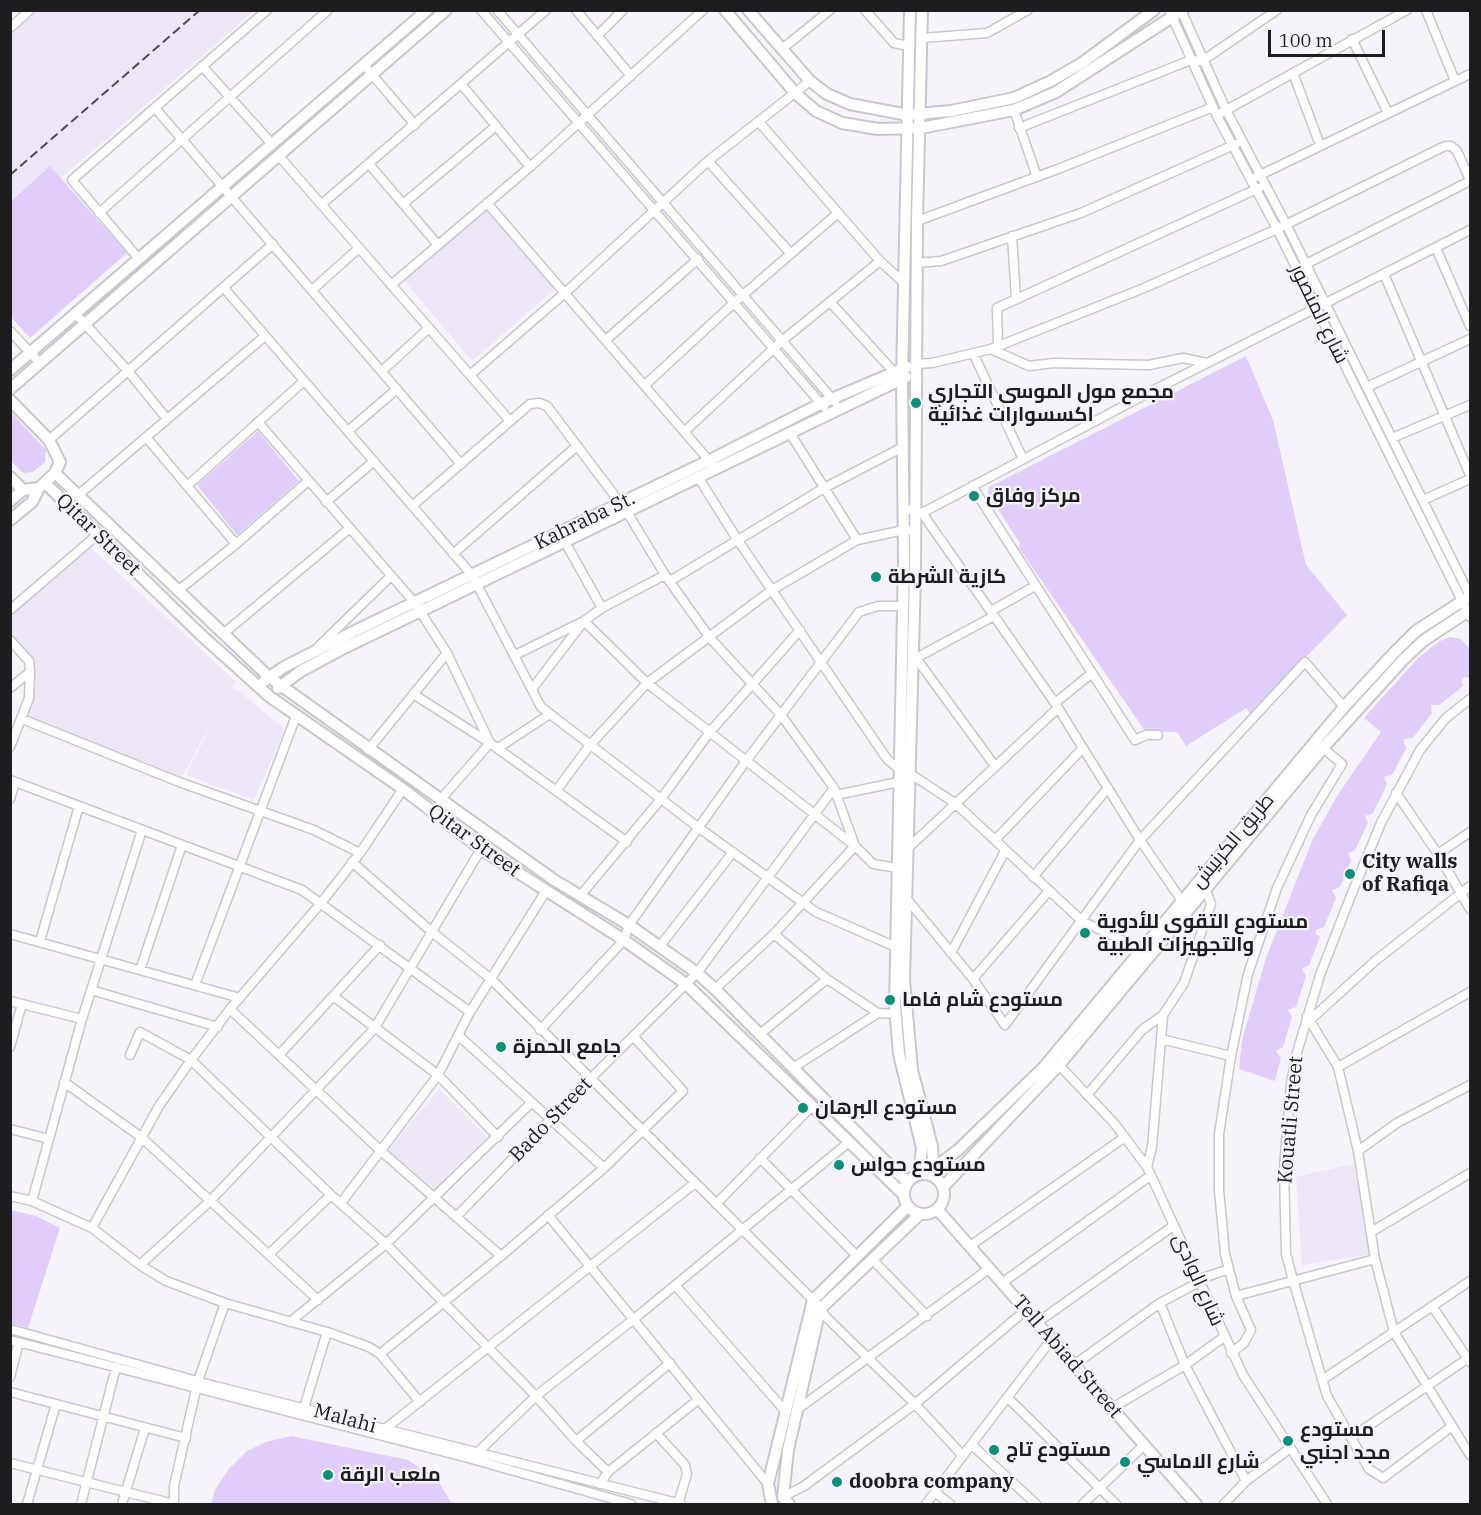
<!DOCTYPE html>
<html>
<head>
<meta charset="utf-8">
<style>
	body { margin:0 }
	#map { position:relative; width:1481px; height:1515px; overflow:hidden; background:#f6f3fb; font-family:"IBM Plex Serif",serif }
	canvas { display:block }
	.frame { position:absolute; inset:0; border:12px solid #1d1c1f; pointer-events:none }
	.scale { position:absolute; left:1268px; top:30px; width:117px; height:27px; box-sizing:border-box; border:3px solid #1d1c1f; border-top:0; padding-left:8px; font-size:18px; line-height:21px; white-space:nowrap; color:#1d1c1f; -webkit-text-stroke:4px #f6f3fb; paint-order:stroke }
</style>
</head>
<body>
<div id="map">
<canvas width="1481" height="1515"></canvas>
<div class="frame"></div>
<div class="scale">100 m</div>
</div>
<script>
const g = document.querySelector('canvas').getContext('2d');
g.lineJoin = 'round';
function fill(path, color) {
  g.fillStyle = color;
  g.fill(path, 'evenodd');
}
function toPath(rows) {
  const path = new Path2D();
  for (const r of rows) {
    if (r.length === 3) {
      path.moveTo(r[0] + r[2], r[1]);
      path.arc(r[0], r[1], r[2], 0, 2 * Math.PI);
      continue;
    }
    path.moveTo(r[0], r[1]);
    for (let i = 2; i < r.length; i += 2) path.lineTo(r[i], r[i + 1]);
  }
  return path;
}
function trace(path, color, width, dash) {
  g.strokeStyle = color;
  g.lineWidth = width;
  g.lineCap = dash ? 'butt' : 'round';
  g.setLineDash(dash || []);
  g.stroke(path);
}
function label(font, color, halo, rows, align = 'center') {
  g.font = font + ' "IBM Plex Serif",Cairo,serif';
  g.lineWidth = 4.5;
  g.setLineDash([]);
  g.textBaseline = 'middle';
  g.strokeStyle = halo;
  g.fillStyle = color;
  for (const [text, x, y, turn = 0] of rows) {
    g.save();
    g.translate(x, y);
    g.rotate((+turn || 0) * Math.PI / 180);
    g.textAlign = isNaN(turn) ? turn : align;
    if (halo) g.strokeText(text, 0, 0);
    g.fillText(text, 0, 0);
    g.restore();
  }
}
fill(toPath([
	[33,11,254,11,61,178,50,166,11,200,10,29],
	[485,209,556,288,472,361,403,279],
	[87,544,235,681,232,686,285,729,254,800,186,775,217,714,179,782,22,719,29,698,28,661,11,640,10,611],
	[439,1089,487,1137,435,1189,388,1150],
	[1354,1164,1372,1254,1302,1265,1296,1177]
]), '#ede6f6');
fill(toPath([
	[50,166,127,253,30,338,11,317,11,201],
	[1246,356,1273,420,1306,565,1347,615,1250,714,1246,708,1186,746,1177,732,1145,731,1019,548,1020,543,988,494,989,487],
	[10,411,46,450,45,462,33,472,23,473,11,461],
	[258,431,299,481,237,535,197,485],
	[1450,637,1461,639,1470,649,1470,678,1464,677,1461,681,1463,686,1439,705,1431,705,1432,713,1413,738,1404,739,1404,744,1407,747,1392,775,1384,777,1387,784,1373,813,1365,816,1368,823,1355,850,1348,853,1351,861,1340,887,1332,890,1336,898,1324,927,1316,930,1316,934,1320,937,1309,965,1302,969,1306,976,1296,1007,1288,1010,1292,1017,1283,1047,1276,1051,1281,1058,1275,1081,1239,1069,1242,1040,1266,958,1312,841,1337,796,1381,732,1364,718,1418,658,1440,641],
	[10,1210,36,1216,60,1228,28,1328,11,1323],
	[291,1436,408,1460,438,1481,452,1504,211,1504,215,1490,228,1470,247,1451,266,1442]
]), '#e1cdfa');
const minor = toPath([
	[481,10,824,407],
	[497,10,835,402],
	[576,10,631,76],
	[865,10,894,43,909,46],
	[1169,10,1217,116,1277,229,1470,617],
	[1181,10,1226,110,1286,224,1470,596],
	[1426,10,1455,81],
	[10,28,30,10],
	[597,36,623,10],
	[922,38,987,33,1028,10],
	[1352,39,1388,113],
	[782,49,830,10],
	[364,65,415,125],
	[202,66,272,144],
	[1293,73,1320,145],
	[462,85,530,167],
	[155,108,461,464],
	[1014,110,1037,177],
	[1221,113,1407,10],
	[759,122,880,261,904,283],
	[1019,128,1191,60,1202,61,1277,10],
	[279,156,510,421],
	[708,161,791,254],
	[369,164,438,245],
	[1256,177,1470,74],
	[487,203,712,464],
	[322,204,546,10],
	[403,204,496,126],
	[99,213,328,10],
	[917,221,1058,169,1213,107],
	[1012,236,1016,299],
	[1436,248,1470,326],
	[139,259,72,180,267,10],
	[916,263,941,261,1081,213,1236,144],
	[1306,264,1470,181],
	[1384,274,1470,475],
	[391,285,530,167,703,10],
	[224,288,472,575,541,707,699,828,816,912,896,947],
	[312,290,359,248],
	[831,303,893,371],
	[75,313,128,371,167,419],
	[10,331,40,363],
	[607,339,698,259],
	[998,346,997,308,1259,188],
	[991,349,1029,366,1054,363,1149,365,1183,358,1207,363],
	[973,353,1023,459],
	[916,364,932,363,991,349,1144,288,1277,229,1445,146,1451,146,1457,151,1470,180],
	[382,371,429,328],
	[470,375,566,292,708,161,810,81],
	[645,385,735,302,838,213],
	[1367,387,1470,339],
	[258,422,414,602,447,653,490,743,441,799],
	[348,431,397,389],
	[685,431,783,340,880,261],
	[790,433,857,540],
	[146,437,236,544],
	[1392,438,1470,405],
	[49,440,273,244],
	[698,477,737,539,887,759,899,769],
	[187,486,304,381],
	[972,486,1135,740,1146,735,1158,735],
	[77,496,265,336],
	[1423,500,1470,479],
	[326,502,374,461],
	[412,506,530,404,539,403,547,406,627,512,665,575,710,638,781,715,834,788,855,846,774,934,715,989],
	[904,508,922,513,1055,703,1140,840,1184,904],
	[922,513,1152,391,1470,230],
	[565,542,602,608],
	[453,554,577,446],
	[670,581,824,488,903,447],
	[179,590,236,544,307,482],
	[10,610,97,535],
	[991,611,1035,586],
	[223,634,350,528],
	[10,640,29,661,30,672,29,698,10,747],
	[317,648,390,577],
	[913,654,995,766],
	[515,655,584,621,647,683,855,846,873,864,898,868],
	[916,658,994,616],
	[10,688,30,672],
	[532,689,584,621,602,608,665,575],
	[413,694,490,743,627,842],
	[1055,703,1092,673],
	[22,719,179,782,314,830,360,853],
	[498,748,550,714],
	[368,750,447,653],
	[909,773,955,803,1082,921,1142,950],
	[10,780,302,890,470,1012],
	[556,791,590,745,647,683,772,590,857,540,904,530,915,531],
	[1396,793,1438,854,1470,909],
	[836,795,899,782],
	[10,799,15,782],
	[995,840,1083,748],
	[907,849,1058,708],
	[1438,854,1470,832],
	[352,862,432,932,491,979,813,1300,826,1317,915,1404,963,1456],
	[1033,877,1108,788],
	[580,896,661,799,709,733,800,630],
	[906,898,973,979,1005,1025,1140,840,1305,662,1344,707],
	[10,934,240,998],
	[774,934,827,979,878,1013,895,1014],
	[40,941,79,806],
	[660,946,733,852],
	[951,953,1005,851],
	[140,970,182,845],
	[973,979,1048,892],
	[195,985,296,716],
	[91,990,218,1027],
	[333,996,438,1075,498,1137],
	[10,1001,82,1019],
	[230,1009,381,1151,501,1256],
	[1307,1016,1338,1067,1358,1151,1375,1259,1394,1332,1470,1455],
	[1310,1020,1375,961,1470,886],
	[540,1030,624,940,629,925,746,761,859,612,878,606,903,606],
	[760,1034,827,979],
	[458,1035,604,1168],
	[1161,1039,1231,1056],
	[10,1047,22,1004],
	[130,1055,140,1032,191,1060,331,1195,386,1244,536,1396,576,1441,608,1472],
	[279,1055,380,945],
	[1059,1065,1114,1123,1147,1167,1243,1375,1327,1504],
	[1338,1067,1470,992],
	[793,1068,878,1013],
	[64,1082,141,1137,318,1300],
	[1087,1095,1142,1030,1163,1015],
	[10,1129,49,1139],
	[1358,1151,1397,1123,1470,1085],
	[760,1158,857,1256],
	[1147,1167,1152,1147,1163,1015,1184,983,1211,904,1206,890],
	[10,1196,32,1201,92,1228,140,1265,166,1281,225,1303,327,1332,369,1347,380,1354,420,1402],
	[32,1201,82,1019,142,830],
	[341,1203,438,1075,470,1012,546,891],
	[716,1204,812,1106],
	[548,1215,768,1484],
	[456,1217,590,1079,697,973,834,788],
	[92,1228,159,1106,191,1060,230,1009,321,903,360,853,403,789],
	[1371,1232,1470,1173],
	[970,1246,1125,1137],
	[269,1254,331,1195],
	[872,1259,927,1316],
	[140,1265,210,1201,374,1029,481,849],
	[1197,1280,1229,1269],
	[1199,1282,1160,1303,1185,1365,1246,1481],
	[1002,1283,1150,1176],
	[675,1285,786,1412],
	[1236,1296,1375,1259],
	[1432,1306,1470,1362],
	[290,1322,386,1244,531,1103],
	[1038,1322,1173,1226],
	[10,1329,215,1386,681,1504],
	[10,1340,468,1458,631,1504],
	[1231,1353,1244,1343,1251,1330,1236,1296,1225,1254,1219,1190,1219,1134,1231,1056,1248,974,1277,888,1311,815,1342,764,1323,748],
	[380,1354,501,1256,604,1168,683,1091,634,1037],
	[1074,1365,1160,1303],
	[10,1377,19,1342],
	[1322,1380,1470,1281],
	[10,1392,186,1438],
	[1009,1399,1116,1504],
	[304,1408,327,1332],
	[1112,1408,1185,1365,1224,1337],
	[798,1409,990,1268],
	[1451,1427,1383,1478,1369,1469,1327,1396,1293,1280,1286,1254,1284,1168,1291,1084,1296,1056,1320,975,1350,898,1381,823,1420,750,1446,718,1470,699],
	[385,1429,695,1183],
	[656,1433,685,1465,687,1474,678,1504],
	[1352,1437,1470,1357],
	[576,1441,670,1363],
	[972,1445,1036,1504],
	[478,1452,536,1396,634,1319,849,1142],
	[10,1463,174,1504],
	[600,1484,608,1472,699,1399],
	[936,1493,950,1504],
	[783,1497,804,1486,915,1404,1027,1309],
	[27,1504,56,1404],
	[81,1504,116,1367],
	[122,1504,145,1428],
	[174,1504,174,1486,198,1381,225,1303],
	[926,1504,1051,1340],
	[1083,1504,1144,1445],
	[1224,1504,1246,1481,1289,1449]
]);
const major = toPath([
	[725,10,795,93,816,111,842,123,878,129,921,128,1014,110,1056,92,1183,10],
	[748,10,810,81,827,94,850,104,908,115,951,111,1014,98,1051,81,1082,63,1154,10],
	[910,10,902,378,904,562,895,1007,899,1054,922,1148,919,1174],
	[922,10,917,221,915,575,904,979,912,1070,932,1146,933,1160,928,1173],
	[10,370,427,10],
	[10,389,446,10],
	[10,400,49,440,60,462,55,473,39,488,23,490,10,477],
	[55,473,269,677,554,880,629,925,697,973,715,989,893,1169,908,1182],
	[45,483,199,633,270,697,403,789,481,849,624,940,686,984,904,1195],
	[10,501,23,490],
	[10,520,32,502,39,488],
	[264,681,284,667,359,629,710,460,822,403,907,367],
	[278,688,301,671,342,649,906,377],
	[929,1172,958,1150,1044,1067,1344,707,1394,653,1416,631,1470,596],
	[924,1194,20],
	[944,1186,1059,1065,1323,748,1402,661,1423,641,1470,610],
	[937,1209,1196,1504],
	[772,1504,768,1484,813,1300,908,1206],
	[789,1504,783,1497,788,1450,820,1309,920,1214]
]);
trace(minor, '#c9c6ce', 11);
trace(major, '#c9c6ce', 14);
trace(minor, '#fff', 8);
trace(major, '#fff', 10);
trace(toPath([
	[10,175,200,10]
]), '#4d4b4f', 2, [9, 4.5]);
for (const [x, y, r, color] of [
	[916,403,6,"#0c9079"],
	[974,496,6,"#0c9079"],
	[876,577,6,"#0c9079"],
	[1350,874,6,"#0c9079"],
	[1085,933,6,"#0c9079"],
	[890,1000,6,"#0c9079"],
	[501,1047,6,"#0c9079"],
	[803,1108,6,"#0c9079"],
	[839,1165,6,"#0c9079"],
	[1288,1441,6,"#0c9079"],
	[994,1450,6,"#0c9079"],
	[1125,1462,6,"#0c9079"],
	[328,1475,6,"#0c9079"],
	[837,1482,6,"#0c9079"]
]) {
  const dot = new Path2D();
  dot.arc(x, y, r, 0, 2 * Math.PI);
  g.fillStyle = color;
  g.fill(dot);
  trace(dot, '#f6f3fb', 2);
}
label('20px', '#1d1c1f', '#f6f3fb', [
	["شارع المنصور",1319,314,64],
	["Kahraba St.",585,521,-26],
	["Qitar Street",98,535,44],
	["Qitar Street",474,841,36],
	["طريق الكرنيش",1233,841,-50],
	["Bado Street",551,1120,-46],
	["Kouatli Street",1291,1120,-85],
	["شارع الوادى",1198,1280,66],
	["Tell Abiad Street",1067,1357,49],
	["Malahi",345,1419,15]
]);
label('bold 20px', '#1d1c1f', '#f6f3fb', [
	["مجمع مول الموسى التجاري",928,392],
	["اكسسوارات غذائية",928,415],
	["مركز وفاق",986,496],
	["كازية الشرطة",888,577],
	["City walls",1362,862],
	["of Rafiqa",1362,885],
	["مستودع التقوى للأدوية",1097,922],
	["والتجهيزات الطبية",1097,945],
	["مستودع شام فاما",902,1000],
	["جامع الحمزة",513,1047],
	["مستودع البرهان",815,1108],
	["مستودع حواس",851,1165],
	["مستودع",1300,1430],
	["مجد اجنبي",1300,1453],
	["مستودع تاج",1006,1450],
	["شارع الاماسي",1137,1462],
	["ملعب الرقة",340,1475],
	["doobra company",849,1482]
], 'left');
</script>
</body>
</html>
